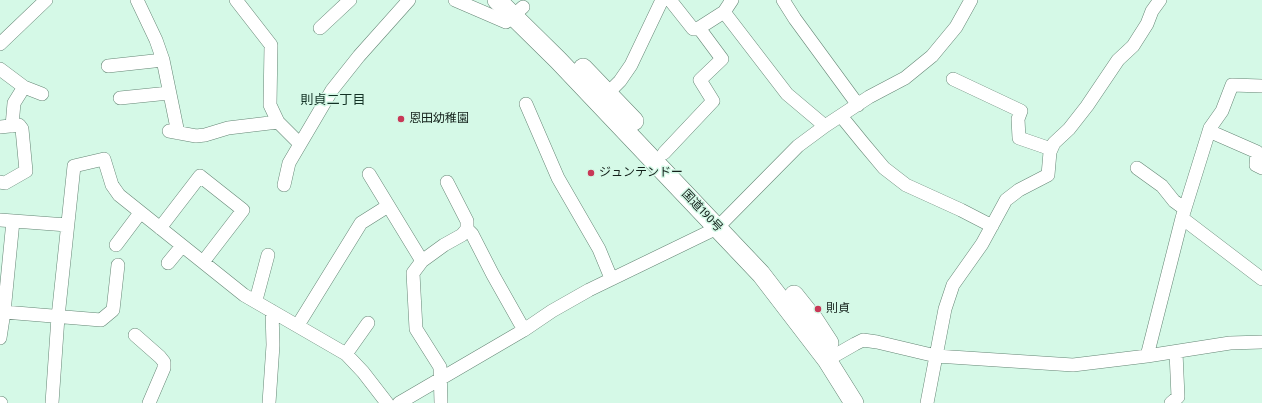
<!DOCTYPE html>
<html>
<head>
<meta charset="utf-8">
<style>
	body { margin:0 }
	canvas { display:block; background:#d5f9e7 }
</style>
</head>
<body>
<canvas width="1262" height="403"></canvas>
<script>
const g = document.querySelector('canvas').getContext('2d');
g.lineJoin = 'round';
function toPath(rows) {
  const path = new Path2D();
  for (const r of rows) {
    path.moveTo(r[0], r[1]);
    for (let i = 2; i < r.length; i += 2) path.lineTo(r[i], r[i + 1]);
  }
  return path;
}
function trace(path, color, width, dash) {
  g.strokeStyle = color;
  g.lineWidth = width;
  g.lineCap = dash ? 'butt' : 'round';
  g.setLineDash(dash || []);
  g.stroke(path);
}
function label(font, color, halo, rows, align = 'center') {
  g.font = font + ' "Fira Sans Condensed","Noto Sans JP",sans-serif';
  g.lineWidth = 3;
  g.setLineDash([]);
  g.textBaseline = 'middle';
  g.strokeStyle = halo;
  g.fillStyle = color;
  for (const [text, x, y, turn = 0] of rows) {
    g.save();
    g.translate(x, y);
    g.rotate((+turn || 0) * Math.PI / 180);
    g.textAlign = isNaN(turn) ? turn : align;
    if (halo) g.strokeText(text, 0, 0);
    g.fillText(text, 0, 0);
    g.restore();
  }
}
const minor = toPath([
	[137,0,156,40,163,60,178,133],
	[236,0,271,45,270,105,278,122,300,144],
	[455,0,506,22,523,7],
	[670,0,693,29,699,28,724,12,732,0],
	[783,0,795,19,858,105],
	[724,12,787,94,825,126],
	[320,28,350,0],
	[0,44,46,0],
	[108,66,163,60],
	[0,69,24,87,42,94],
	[953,79,1021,111,1018,119,1019,138,1051,149],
	[608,93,620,81,631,65,662,0],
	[120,98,169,93],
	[526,104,558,178,599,249,611,278],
	[841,116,863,143,884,168,906,185,961,210,992,226],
	[12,126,14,103,24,87],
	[0,127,19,125,22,129,26,171,5,183,0,182],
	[169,131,196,136,205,135,228,128,278,122],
	[1209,131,1257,152,1256,165,1262,168],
	[664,153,713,101,700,80,722,59,699,28],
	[1137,168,1162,186,1174,201,1185,209],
	[369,174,422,261,413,273,416,329,440,367,441,403],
	[284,185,289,163,332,90,359,56,409,0],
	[1182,218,1262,279],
	[0,220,67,225],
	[160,228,200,176,243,210,203,262],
	[467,229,472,234,493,275,524,330],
	[116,245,140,213],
	[422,261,444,245,462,235,467,229,467,221,447,182],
	[168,263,182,246],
	[256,300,268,255],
	[4,312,101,320,113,310,118,265],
	[298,325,361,223,388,206],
	[135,335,160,357,164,362,164,368,149,403],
	[0,338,4,312,13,221],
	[346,354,368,323],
	[1147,356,1182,218,1210,128,1222,111,1232,85,1262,86],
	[827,360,855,344,863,340,877,342,936,356,1073,365,1147,356,1230,343,1262,342],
	[0,403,1,403],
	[52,403,58,317,74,166,104,159,112,185,119,195,244,295,346,354,363,372,387,403],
	[269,403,273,345,272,311],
	[399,403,524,330,552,311,589,290,717,228,798,146,825,126,869,97,905,78,932,56,956,27,971,0],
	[927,403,945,309,953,285,982,244,1006,200,1019,190,1048,175,1050,152,1054,143,1069,129,1087,106,1118,60,1133,46,1147,24,1152,11,1160,0],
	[1171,403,1178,397,1176,352]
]);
const highway = toPath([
	[497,0,558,60,761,274,827,360,854,403],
	[583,68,634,121],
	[794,295,814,320,829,343]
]);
trace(minor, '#658675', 14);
trace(highway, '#658675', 20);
trace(minor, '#fff', 13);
trace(highway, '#fff', 19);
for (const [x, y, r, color] of [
	[401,119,4,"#c83857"],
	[591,173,4,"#c83857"],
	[818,309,4,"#c83857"]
]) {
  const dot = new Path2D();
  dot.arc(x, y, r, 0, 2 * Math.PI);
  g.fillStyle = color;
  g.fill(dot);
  trace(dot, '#d5f9e7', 1.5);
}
label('12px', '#14211b', '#d5f9e7', [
	["恩田幼稚園",409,119],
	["ジュンテンドー",599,173],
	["則貞",826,309]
], 'left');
label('12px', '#14211b', '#d5f9e7', [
	["国道190号",702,211,46]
]);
label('13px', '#123124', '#d5f9e7', [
	["則貞二丁目",333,100]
]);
</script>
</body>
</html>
